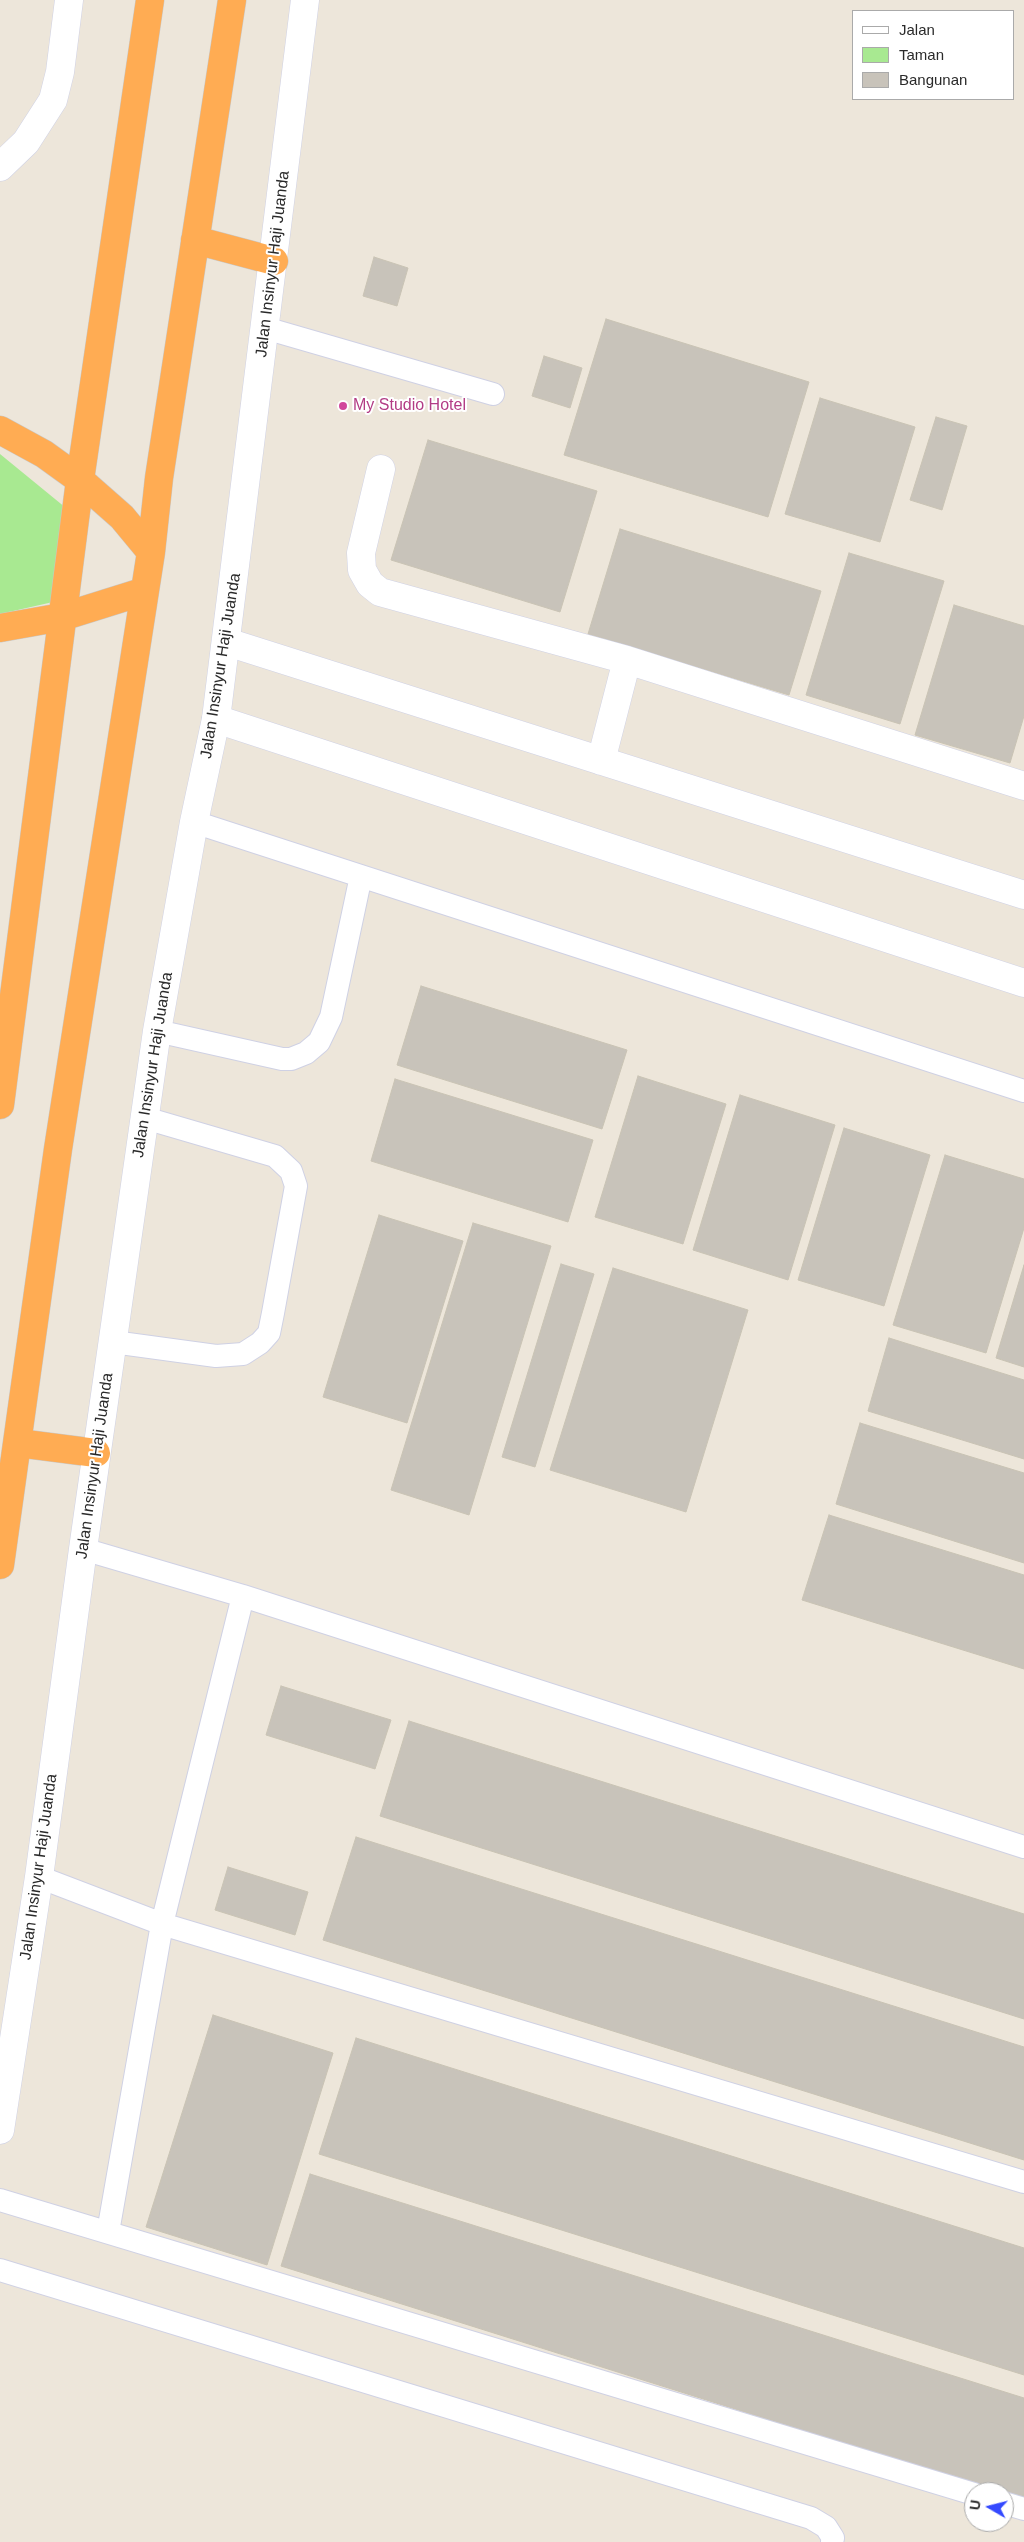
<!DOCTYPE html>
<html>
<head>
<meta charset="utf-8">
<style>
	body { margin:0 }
	#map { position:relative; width:1024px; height:2542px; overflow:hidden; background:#ede6da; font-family:Helvetica,sans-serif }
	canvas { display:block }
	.legend { position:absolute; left:852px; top:10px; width:162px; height:90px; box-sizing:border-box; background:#fff; border:1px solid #aaa; margin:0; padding:6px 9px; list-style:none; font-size:15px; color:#2a2a2a }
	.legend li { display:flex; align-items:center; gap:10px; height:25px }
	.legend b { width:25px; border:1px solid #aaa }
	.north { position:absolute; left:964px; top:2482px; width:50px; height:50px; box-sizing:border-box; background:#fff; border:1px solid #aaa; border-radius:50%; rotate:278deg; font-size:14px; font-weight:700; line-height:20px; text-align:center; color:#2a2a2a }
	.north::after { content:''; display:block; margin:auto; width:18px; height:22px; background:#354aff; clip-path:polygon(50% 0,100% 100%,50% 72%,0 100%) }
</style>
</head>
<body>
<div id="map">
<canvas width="1024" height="2542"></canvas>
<ul class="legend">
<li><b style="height:6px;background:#fff"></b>Jalan</li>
<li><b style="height:14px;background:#a8e991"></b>Taman</li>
<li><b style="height:14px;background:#c8c3ba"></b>Bangunan</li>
</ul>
<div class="north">U</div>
</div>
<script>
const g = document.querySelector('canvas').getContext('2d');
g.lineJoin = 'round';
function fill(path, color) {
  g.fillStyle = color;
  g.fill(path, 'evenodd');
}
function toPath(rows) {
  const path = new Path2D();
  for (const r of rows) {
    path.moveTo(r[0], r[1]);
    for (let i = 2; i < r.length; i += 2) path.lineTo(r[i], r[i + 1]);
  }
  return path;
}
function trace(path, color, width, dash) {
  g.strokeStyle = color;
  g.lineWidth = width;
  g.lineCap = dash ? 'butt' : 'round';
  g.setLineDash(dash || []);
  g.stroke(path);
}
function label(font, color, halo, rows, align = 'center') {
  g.font = font + ' Helvetica,sans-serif';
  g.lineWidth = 4;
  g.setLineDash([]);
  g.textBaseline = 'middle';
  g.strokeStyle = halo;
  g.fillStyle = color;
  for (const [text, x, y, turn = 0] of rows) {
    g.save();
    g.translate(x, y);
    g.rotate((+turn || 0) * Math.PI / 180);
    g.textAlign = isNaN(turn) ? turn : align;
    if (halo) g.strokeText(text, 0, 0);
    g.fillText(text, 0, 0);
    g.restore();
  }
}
fill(toPath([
	[0,454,66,508,53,602,0,614]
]), '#a8e991');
const building = toPath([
	[374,257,408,268,397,306,363,296,374,257],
	[606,319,809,382,768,517,564,455,606,319],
	[544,356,582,368,570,408,532,396,544,356],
	[820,398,915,427,880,542,785,514,820,398],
	[936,417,967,426,942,510,910,500,936,417],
	[428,440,597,491,560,612,391,560,428,440],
	[620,529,821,591,789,695,588,634,620,529],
	[849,553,944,581,900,724,806,695,849,553],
	[954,605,1024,626,1024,716,1010,763,915,735,954,605],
	[421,986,627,1050,602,1129,397,1065,421,986],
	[638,1076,726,1104,683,1244,595,1217,638,1076],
	[395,1079,593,1140,568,1222,371,1161,395,1079],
	[740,1095,835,1125,788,1280,693,1250,740,1095],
	[844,1128,930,1155,884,1306,798,1280,844,1128],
	[945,1155,1024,1179,1024,1228,986,1353,893,1325,945,1155],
	[379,1215,463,1241,407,1423,323,1397,379,1215],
	[473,1223,551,1246,469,1515,391,1490,473,1223],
	[561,1264,594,1274,535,1467,502,1457,561,1264],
	[1024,1265,1024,1367,996,1358,1024,1265],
	[613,1268,748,1310,686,1512,550,1470,613,1268],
	[889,1338,1024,1380,1024,1459,868,1411,889,1338],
	[860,1423,1024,1473,1024,1563,836,1504,860,1423],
	[829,1515,1024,1575,1024,1669,802,1600,829,1515],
	[281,1686,391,1720,375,1769,266,1735,281,1686],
	[409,1721,1024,1914,1024,2019,380,1816,409,1721],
	[356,1837,1024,2047,1024,2160,323,1940,356,1837],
	[228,1867,308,1892,295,1935,215,1910,228,1867],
	[213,2015,333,2053,267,2265,146,2227,213,2015],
	[356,2038,1024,2248,1024,2375,319,2154,356,2038],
	[310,2174,1024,2398,1024,2500,281,2266,310,2174]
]);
fill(building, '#c8c3ba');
trace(building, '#c9c3b4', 1);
const lane = toPath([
	[265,328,493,394],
	[194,822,1024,1091],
	[157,1031,282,1059,291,1059,306,1053,319,1042,331,1017,361,876],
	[113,1342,216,1356,243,1354,260,1343,269,1333,273,1313,296,1186,291,1171,275,1156,145,1118],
	[83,1549,243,1596,1024,1847],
	[39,1877,162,1924,1024,2182],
	[0,2200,974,2494],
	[108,2232,162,1924,243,1596],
	[0,2270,811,2518,826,2527,833,2538,832,2542],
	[1004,2503,1024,2509]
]);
const street = toPath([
	[381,469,361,553,362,570,370,584,380,592,627,660,1024,786],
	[227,642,1024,895],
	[216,719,1024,983],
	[601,761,627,660]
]);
const secondary = toPath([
	[0,167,26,142,53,100,60,72,69,0],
	[0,2130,39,1877,83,1549,157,1031,194,822,216,719,305,0]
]);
const highway = toPath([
	[195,240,274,261],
	[0,430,44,454,80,480,122,517,151,552],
	[0,628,62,617,145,591],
	[0,1105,80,480,150,0],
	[18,1443,96,1453],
	[0,1565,58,1149,151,552,159,478,232,0]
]);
trace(lane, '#cfd1e4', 24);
trace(street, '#cfd1e4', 29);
trace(secondary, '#cfd1e4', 29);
trace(highway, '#c8c8c8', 29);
trace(lane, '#fff', 22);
trace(street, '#fff', 28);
trace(secondary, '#fff', 28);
trace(highway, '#ffac53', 28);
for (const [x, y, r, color] of [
	[343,406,5,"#d1479c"]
]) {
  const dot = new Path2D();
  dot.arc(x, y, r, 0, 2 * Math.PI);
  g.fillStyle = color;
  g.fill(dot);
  trace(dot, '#fff', 2);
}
label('16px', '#2a2a2a', '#fff', [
	["Jalan Insinyur Haji Juanda",273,264,-83],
	["Jalan Insinyur Haji Juanda",221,666,-81],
	["Jalan Insinyur Haji Juanda",153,1065,-81],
	["Jalan Insinyur Haji Juanda",95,1466,-82],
	["Jalan Insinyur Haji Juanda",39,1867,-82]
]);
label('16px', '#b23c85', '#fff', [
	["My Studio Hotel",353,406]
], 'left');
</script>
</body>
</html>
